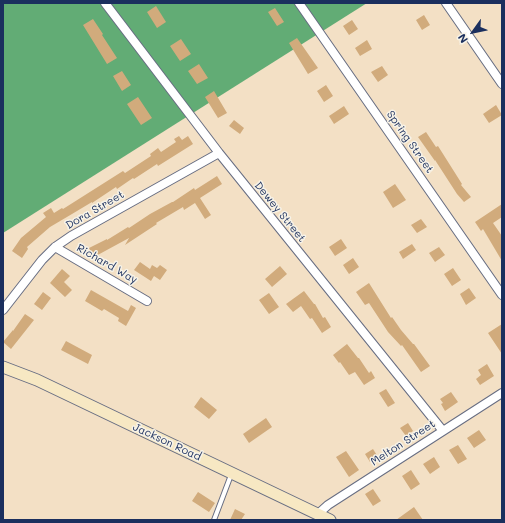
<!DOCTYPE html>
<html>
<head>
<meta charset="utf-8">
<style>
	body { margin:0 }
	#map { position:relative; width:505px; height:523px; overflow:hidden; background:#f3e0c5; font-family:Mali,sans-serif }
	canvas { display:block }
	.frame { position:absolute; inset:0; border:4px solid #1b2f5e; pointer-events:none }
	.north { position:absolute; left:453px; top:12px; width:40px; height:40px; -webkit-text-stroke:3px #f7f3e8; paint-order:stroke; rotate:237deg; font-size:11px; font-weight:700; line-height:16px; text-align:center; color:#1b2f5e }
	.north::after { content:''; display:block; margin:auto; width:14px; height:18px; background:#1b2f5e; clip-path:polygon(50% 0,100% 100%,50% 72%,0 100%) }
</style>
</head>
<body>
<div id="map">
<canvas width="505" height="523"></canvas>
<div class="frame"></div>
<div class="north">N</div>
</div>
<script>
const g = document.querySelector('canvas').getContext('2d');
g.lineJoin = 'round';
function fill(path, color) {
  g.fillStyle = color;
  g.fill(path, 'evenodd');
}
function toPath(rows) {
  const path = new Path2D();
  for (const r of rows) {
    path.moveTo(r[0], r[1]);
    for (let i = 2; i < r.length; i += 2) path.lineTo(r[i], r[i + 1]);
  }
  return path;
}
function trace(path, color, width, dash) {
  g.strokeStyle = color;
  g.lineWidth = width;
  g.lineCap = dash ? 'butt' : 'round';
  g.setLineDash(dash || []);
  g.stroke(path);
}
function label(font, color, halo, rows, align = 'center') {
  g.font = font + ' Mali,sans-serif';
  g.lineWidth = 3;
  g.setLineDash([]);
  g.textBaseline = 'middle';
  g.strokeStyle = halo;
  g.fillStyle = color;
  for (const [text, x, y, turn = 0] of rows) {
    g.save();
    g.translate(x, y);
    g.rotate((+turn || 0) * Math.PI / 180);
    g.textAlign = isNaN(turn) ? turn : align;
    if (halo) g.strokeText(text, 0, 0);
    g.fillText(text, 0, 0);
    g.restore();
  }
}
fill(toPath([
	[3,3,367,3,3,233]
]), '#62ac75');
fill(toPath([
	[156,6,166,22,157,28,147,12],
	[275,8,284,22,277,26,268,12],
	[424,15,430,25,422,30,416,20],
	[93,19,103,34,102,35,117,58,107,64,83,25],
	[352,20,358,29,349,35,343,26],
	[297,38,318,68,308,74,289,43],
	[181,39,191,54,180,61,170,46],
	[367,40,372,49,360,56,355,48],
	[199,64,208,78,197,84,188,71],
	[382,66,388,75,378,82,371,72],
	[122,71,131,85,122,91,113,76],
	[326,85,333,96,324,102,317,91],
	[214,91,227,113,218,118,205,97],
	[138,97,152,118,141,125,127,104],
	[496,105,502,115,489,123,483,114],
	[344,106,349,114,334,124,329,116],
	[234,120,244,128,240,134,229,126],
	[426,132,436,147,438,146,462,184,461,185,471,197,464,202,457,194,435,160,435,161,418,137],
	[179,136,182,140,188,136,193,144,158,166,157,164,134,179,133,178,117,189,116,187,92,203,92,202,72,214,50,227,27,247,28,249,22,258,12,251,21,238,46,217,43,213,51,208,54,213,62,208,63,209,123,171,125,173,151,156,150,154,158,148,161,152,176,142,174,139],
	[217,176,222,184,200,198,211,215,205,219,195,203,184,210,183,207,156,223,157,224,125,245,129,238,94,257,89,248,107,239,107,240,128,227,129,228,150,214,172,202,173,202,194,188,195,190],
	[395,184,406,200,393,208,383,192],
	[502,204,502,217,493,223,502,236,502,261,483,229,481,231,475,222],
	[421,219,427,227,417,233,411,225],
	[341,239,347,248,335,256,329,247],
	[412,244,416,250,403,259,399,252],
	[439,247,445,255,435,262,429,253],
	[353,258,359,267,349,274,343,265],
	[140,262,150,269,152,265,157,268,160,265,167,270,160,280,154,276,151,281,134,270],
	[280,266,287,274,272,287,265,279],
	[453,268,461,280,452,286,444,274],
	[62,269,70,276,64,282,72,290,65,297,50,283],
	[369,283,391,318,392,317,401,330,413,344,414,344,430,366,421,372,402,345,401,346,388,332,369,303,365,305,356,292],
	[469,288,476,298,466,305,460,294],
	[91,290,128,311,131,305,136,308,126,326,118,321,119,318,104,309,102,311,85,301],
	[304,291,314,304,315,304,323,318,325,317,331,327,322,333,312,318,310,319,301,306,293,312,286,304],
	[43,292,51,298,42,310,34,304],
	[269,293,279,307,269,314,259,300],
	[25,314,34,320,11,349,3,342,13,330,13,331],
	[502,324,502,354,488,333],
	[66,341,92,355,88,364,61,350],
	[347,344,358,358,359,358,369,373,371,371,375,378,364,385,355,372,349,375,340,362,339,363,333,355],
	[487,364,494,376,480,385,476,379,481,375,478,370],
	[386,389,395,403,388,407,379,393],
	[451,392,458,402,445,411,441,404,443,403,440,399],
	[201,397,217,410,209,419,194,407],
	[266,418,272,427,249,443,243,434],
	[408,423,413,431,406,436,400,428],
	[479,430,486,440,474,448,467,438],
	[458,445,467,459,458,464,449,450],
	[373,449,378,457,370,462,365,454],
	[346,451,359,470,349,477,336,457],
	[434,457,440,467,430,474,423,464],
	[411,470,420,484,411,490,402,476],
	[373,489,381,501,373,506,365,494],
	[198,492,215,503,209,512,192,501],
	[414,507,423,520,396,520],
	[235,509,245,514,241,520,230,520]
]), '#d1ab7c');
const service = toPath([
	[214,520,231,475]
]);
const minor = toPath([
	[105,3,219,153,443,431],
	[299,3,502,295],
	[446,3,502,84],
	[55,247,147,301],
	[3,310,42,260,55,247,71,236,219,153],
	[318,514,328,505,502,393]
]);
const secondary = toPath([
	[3,367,37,380,330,520]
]);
trace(service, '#676d82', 6);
trace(minor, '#676d82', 10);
trace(secondary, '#676d82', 13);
trace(service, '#fff', 4);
trace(minor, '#fff', 8);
trace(secondary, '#f7e8c3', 11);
label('11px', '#1b2f5e', '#f7f3e8', [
	["Spring Street",410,142,55],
	["Dora Street",95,210,-30],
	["Dewey Street",280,212,51],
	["Richard Way",107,264,30],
	["Jackson Road",167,442,25],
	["Melton Street",403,443,-33]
]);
</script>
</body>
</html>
